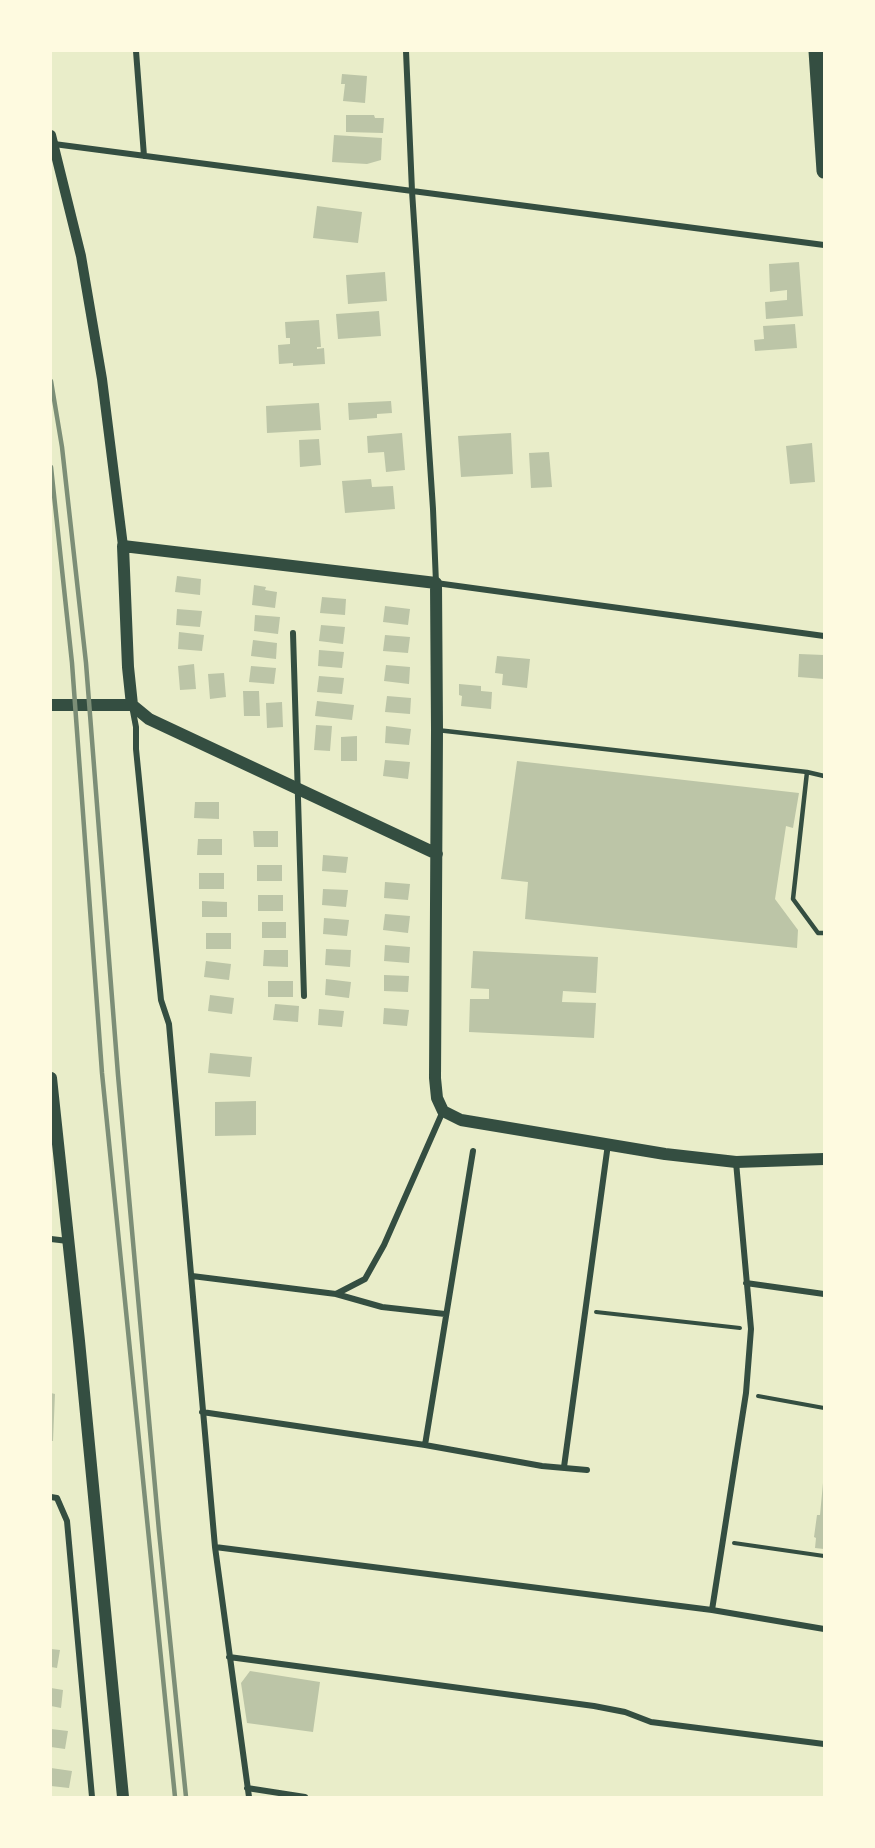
<!DOCTYPE html>
<html>
<head>
<meta charset="utf-8">
<style>
	body { margin:0 }
	#map { position:relative; width:875px; height:1848px; overflow:hidden; background:#e9edc9; font-family:Inter,sans-serif }
	canvas { display:block }
	.frame { position:absolute; inset:0; border:52px solid #fefae0; pointer-events:none }
</style>
</head>
<body>
<div id="map">
<canvas width="875" height="1848"></canvas>
<div class="frame"></div>
</div>
<script>
const g = document.querySelector('canvas').getContext('2d');
g.lineJoin = 'round';
function fill(path, color) {
  g.fillStyle = color;
  g.fill(path, 'evenodd');
}
function toPath(rows) {
  const path = new Path2D();
  for (const r of rows) {
    path.moveTo(r[0], r[1]);
    for (let i = 2; i < r.length; i += 2) path.lineTo(r[i], r[i + 1]);
  }
  return path;
}
function trace(path, color, width, dash) {
  g.strokeStyle = color;
  g.lineWidth = width;
  g.lineCap = dash ? 'butt' : 'round';
  g.setLineDash(dash || []);
  g.stroke(path);
}
fill(toPath([
	[342,74,367,76,365,103,343,101,345,84,341,84],
	[346,115,374,115,375,118,384,118,383,133,346,132],
	[334,135,382,138,381,160,367,164,332,162],
	[317,206,362,212,358,243,313,238],
	[799,262,803,316,766,319,765,302,787,300,787,290,770,292,769,264],
	[385,272,387,301,348,304,346,275],
	[379,311,381,336,338,339,336,314],
	[319,320,321,347,317,347,317,349,324,348,325,364,293,366,293,363,279,364,278,345,290,344,290,338,286,338,285,322],
	[795,324,797,348,755,351,754,340,764,339,763,326],
	[391,401,392,413,377,414,377,418,349,420,348,403],
	[319,403,321,430,267,433,266,406],
	[402,433,405,470,386,472,384,452,368,453,367,436],
	[511,433,513,474,461,477,458,436],
	[319,439,321,465,300,467,299,440],
	[812,443,815,482,790,484,786,446],
	[549,452,552,487,531,488,529,453],
	[371,479,372,487,393,486,395,509,345,513,342,481],
	[177,576,201,579,200,595,175,592],
	[254,585,266,587,265,590,277,592,275,608,252,605],
	[322,597,346,599,345,615,320,613],
	[385,606,410,609,408,625,383,622],
	[177,609,202,611,200,627,176,625],
	[255,615,280,617,278,634,254,631],
	[321,625,345,627,343,644,319,641],
	[179,632,204,635,202,651,178,649],
	[385,635,410,637,408,653,383,651],
	[253,640,277,643,276,659,251,656],
	[319,650,344,652,342,668,318,666],
	[799,654,824,655,824,679,798,677],
	[497,656,530,659,527,688,502,685,503,674,495,673],
	[194,664,196,689,180,690,178,666],
	[386,665,410,667,409,684,384,681],
	[251,666,276,668,274,684,249,682],
	[224,673,226,697,210,699,208,674],
	[319,676,344,678,342,694,317,692],
	[459,684,481,686,481,691,492,692,491,709,461,706,462,696,459,695],
	[243,691,259,691,260,716,244,716],
	[387,696,411,698,410,714,385,712],
	[317,701,354,705,352,720,315,716],
	[282,702,283,727,267,728,266,703],
	[316,725,332,726,330,751,314,750],
	[386,726,411,729,409,745,385,743],
	[357,736,357,761,341,761,341,737],
	[385,760,410,762,408,779,383,776],
	[517,761,799,793,793,828,786,826,775,899,798,930,797,948,525,919,528,882,501,879],
	[195,802,219,802,219,819,194,818],
	[253,831,278,831,278,847,254,847],
	[198,839,222,839,222,855,197,855],
	[323,855,348,857,346,873,322,871],
	[257,865,282,865,282,881,257,881],
	[199,873,224,873,224,889,199,889],
	[385,882,410,884,408,900,384,898],
	[323,889,348,890,346,907,322,905],
	[258,895,283,895,283,911,258,911],
	[202,901,227,902,227,917,202,917],
	[385,914,410,916,408,933,383,930],
	[324,918,349,920,347,936,323,934],
	[262,922,286,922,286,938,262,938],
	[206,933,231,933,231,949,206,949],
	[385,945,410,947,409,963,384,961],
	[326,949,351,950,350,967,325,965],
	[264,950,288,950,288,967,263,966],
	[473,951,598,957,596,993,563,991,562,1002,596,1003,594,1038,469,1032,470,999,489,999,489,989,471,988],
	[206,961,231,964,229,980,204,977],
	[384,975,409,976,408,992,384,991],
	[326,979,351,982,349,998,325,995],
	[268,981,293,981,293,997,268,997],
	[210,995,234,998,232,1014,208,1011],
	[275,1004,299,1006,298,1022,273,1020],
	[384,1008,409,1010,407,1026,383,1024],
	[319,1009,344,1011,342,1027,318,1025],
	[210,1053,252,1057,250,1077,208,1073],
	[256,1101,256,1135,215,1136,215,1102],
	[51,1393,55,1394,53,1441,51,1441],
	[823,1483,824,1483,824,1549,815,1548,816,1538,814,1537,817,1515,820,1515],
	[51,1649,60,1650,57,1668,51,1667],
	[250,1671,320,1682,313,1732,247,1723,241,1683],
	[51,1688,63,1690,61,1708,51,1706],
	[51,1729,68,1731,65,1749,51,1747],
	[51,1768,72,1771,69,1788,51,1786]
]), '#bcc5a7');
trace(toPath([
	[596,1312,740,1328],
	[758,1396,824,1408],
	[734,1543,824,1556]
]), '#344e41', 4);
trace(toPath([
	[437,730,807,772,824,776],
	[807,772,793,899,818,933,824,933]
]), '#344e41', 4.5);
trace(toPath([
	[136,51,144,156],
	[406,51,412,191,433,509,436,583,824,636],
	[54,144,824,245],
	[293,633,304,996],
	[132,706,136,727,136,749,161,1000,169,1024,215,1547,249,1797],
	[51,1239,68,1241],
	[192,1276,336,1294,365,1279,384,1245,443,1111],
	[746,1283,824,1294],
	[336,1294,382,1307,445,1314],
	[202,1412,425,1445,542,1466,587,1470],
	[425,1445,473,1151],
	[564,1467,608,1144],
	[51,1497,57,1498,67,1521,92,1797],
	[215,1547,712,1610,824,1629],
	[712,1610,746,1393,751,1329,736,1162],
	[229,1657,594,1706,625,1712,651,1722,824,1744],
	[247,1788,305,1797]
]), '#344e41', 6);
trace(toPath([
	[51,135,81,256,102,379,123,546]
]), '#344e41', 10);
trace(toPath([
	[51,705,132,705,149,719,437,854],
	[132,705,128,667,123,546,436,583,437,730,435,1078,437,1098,443,1111,461,1120,665,1154,736,1162,824,1159],
	[51,1078,79,1341,123,1797]
]), '#344e41', 12);
trace(toPath([
	[816,51,824,171]
]), '#344e41', 15);
trace(toPath([
	[51,381,62,447,86,663,118,1075,159,1531,186,1797],
	[51,467,72,663,102,1073,175,1797]
]), '#7c8e77', 4.5);
</script>
</body>
</html>
